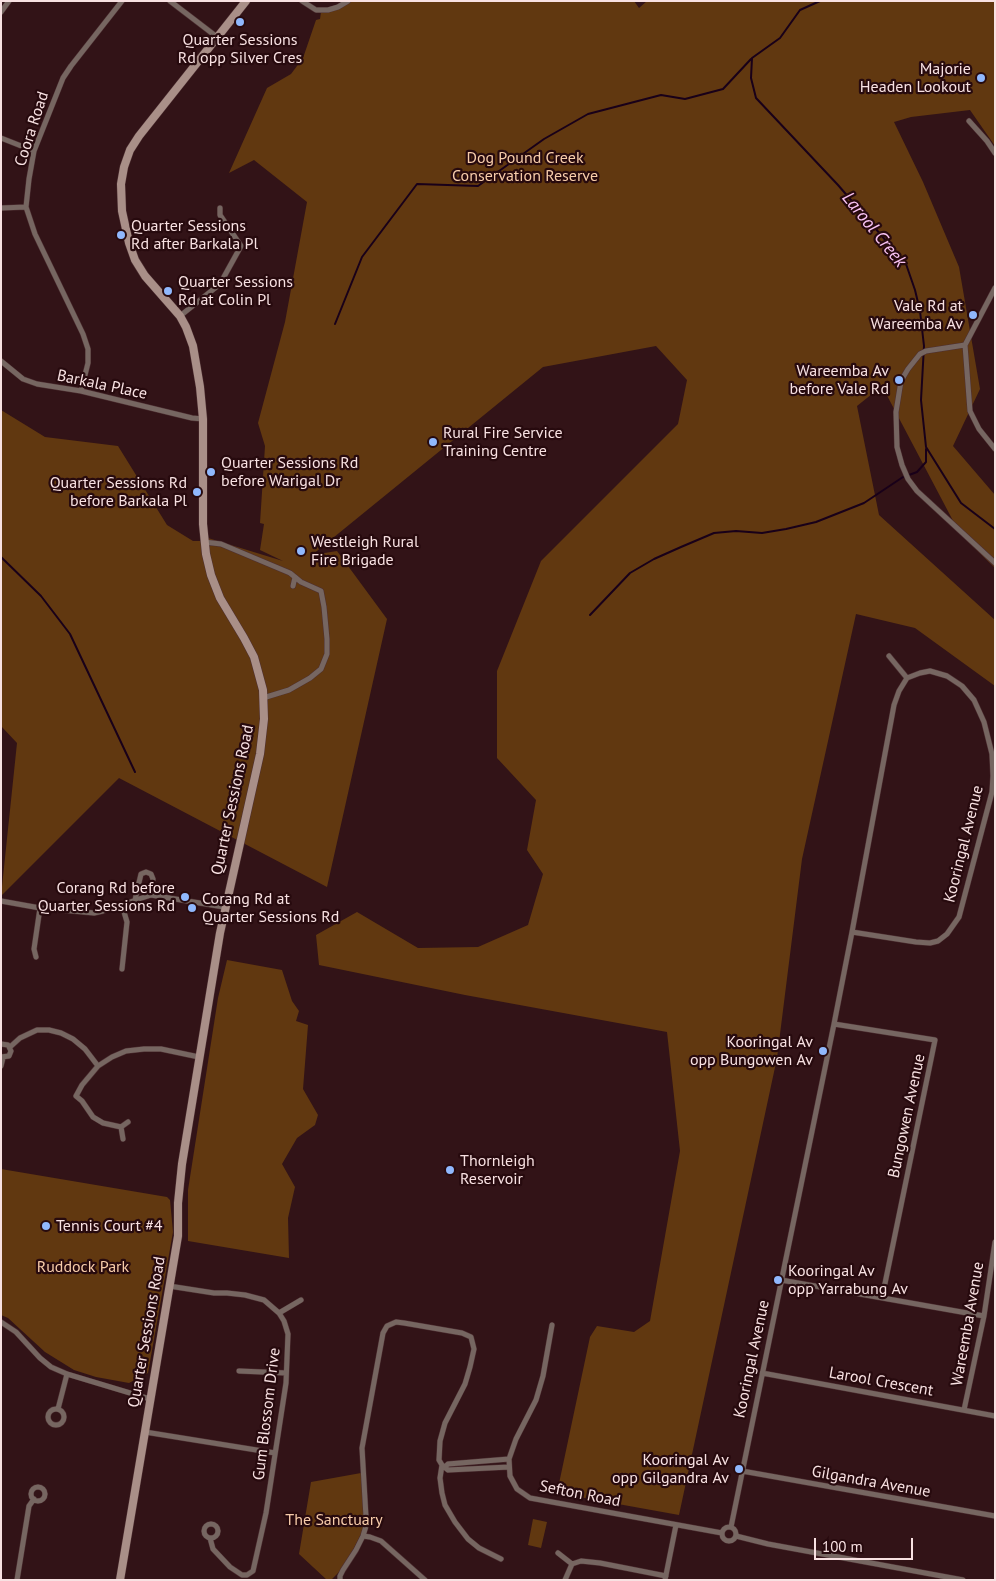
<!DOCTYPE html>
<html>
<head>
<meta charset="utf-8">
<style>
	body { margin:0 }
	#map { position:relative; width:996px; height:1581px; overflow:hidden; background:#321317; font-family:"PT Sans",sans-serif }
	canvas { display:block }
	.frame { position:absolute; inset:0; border:2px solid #f8e1e2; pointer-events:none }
	.scale { position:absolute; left:814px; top:1538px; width:99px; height:22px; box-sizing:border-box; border:2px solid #f8e1e2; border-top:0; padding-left:6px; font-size:15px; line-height:18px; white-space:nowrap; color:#f8e1e2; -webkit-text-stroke:4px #270a0e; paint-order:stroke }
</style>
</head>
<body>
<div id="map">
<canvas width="996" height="1581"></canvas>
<div class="frame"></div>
<div class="scale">100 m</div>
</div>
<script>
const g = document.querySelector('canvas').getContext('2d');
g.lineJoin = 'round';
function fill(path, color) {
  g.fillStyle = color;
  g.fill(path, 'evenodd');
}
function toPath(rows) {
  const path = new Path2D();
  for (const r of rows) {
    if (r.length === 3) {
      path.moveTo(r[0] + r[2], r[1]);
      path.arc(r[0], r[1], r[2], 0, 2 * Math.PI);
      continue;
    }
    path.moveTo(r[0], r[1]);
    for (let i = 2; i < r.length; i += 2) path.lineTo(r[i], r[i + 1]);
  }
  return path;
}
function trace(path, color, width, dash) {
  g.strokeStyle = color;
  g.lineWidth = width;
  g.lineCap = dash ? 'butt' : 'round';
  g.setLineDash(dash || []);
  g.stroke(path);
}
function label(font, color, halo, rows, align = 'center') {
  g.font = font + ' "PT Sans",sans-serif';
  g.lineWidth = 4.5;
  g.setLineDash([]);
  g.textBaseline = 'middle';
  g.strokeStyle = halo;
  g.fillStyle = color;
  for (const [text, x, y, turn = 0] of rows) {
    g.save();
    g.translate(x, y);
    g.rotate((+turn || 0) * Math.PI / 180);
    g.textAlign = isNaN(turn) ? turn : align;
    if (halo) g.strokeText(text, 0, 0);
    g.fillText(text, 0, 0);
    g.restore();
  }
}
fill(toPath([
	[352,1,634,1,639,8,647,1,995,1,995,146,970,110,911,117,894,122,923,182,959,267,980,389,953,446,995,495,995,568,960,534,882,386,857,406,879,515,995,620,995,686,915,628,856,614,802,859,777,1058,679,1515,557,1493,590,1337,597,1326,634,1332,650,1321,680,1151,667,1032,465,995,319,965,316,935,357,912,418,948,478,947,528,925,543,874,527,850,536,800,497,758,497,671,541,561,678,424,687,380,656,346,543,367,312,555,337,551,387,619,327,887,119,778,1,896,17,743,1,726,1,410,45,437,118,446,167,525,193,541,201,541,208,538,283,561,260,550,264,524,260,523,265,446,258,423,285,322,307,202,254,160,229,173,267,88,291,74,303,58,316,20,320,19,321,12,339,9],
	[227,960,282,970,292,1001,299,1011,296,1021,308,1025,303,1089,318,1115,315,1125,297,1138,282,1164,295,1187,288,1218,289,1258,188,1241,188,1190,218,998],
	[1,1169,167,1197,170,1200,173,1232,148,1373,129,1383,96,1377,74,1370,45,1352,8,1318,1,1315],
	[361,1473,364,1515,363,1530,353,1550,340,1571,331,1580,327,1580,299,1554,311,1482],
	[533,1519,547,1522,541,1548,528,1545]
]), '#613810');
trace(toPath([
	[820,1,800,10,780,38,752,58,751,78,756,98,838,185,906,264,915,290,920,311,924,346,921,400,926,447,961,503,995,529],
	[335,324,362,257,417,184,478,186,544,139,588,114,661,95,685,99,723,89,751,59],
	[909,475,917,472,926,462,926,449],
	[1,557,41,596,70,634,135,772],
	[590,615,630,573,654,559,681,547,714,533,736,531,762,533,786,529,816,522,864,503,903,477]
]), '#190019', 2);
const street = toPath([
	[170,1,217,37],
	[302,1,316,10,328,10,338,7,348,1],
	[1,12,9,1],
	[969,121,987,141,995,153],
	[1,138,34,151],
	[1,208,26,207],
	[995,288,965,345,970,411,979,429,995,449],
	[180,316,220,284,241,246,220,215,220,208],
	[965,345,926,351,920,354,908,369,901,381,896,412,897,447,902,465,908,479,917,491,995,563],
	[1,361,23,379,37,384,81,391,192,418,203,419],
	[81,391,88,363,88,349,83,334,35,234,26,207,29,179,34,151,63,78,71,66,122,1],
	[204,542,221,544,290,573,301,582,321,591,324,607,327,639,327,654,321,669,310,678,289,690,263,698],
	[293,586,295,577],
	[889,656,907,678],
	[135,900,141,874,146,872,151,874,153,879,151,895],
	[1,901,40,908,94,913,103,911,151,895,224,907],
	[36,957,34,949,40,908],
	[122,969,127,922,122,905],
	[834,1024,935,1040,882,1298],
	[1,1044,8,1045,11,1051,9,1056,1,1057],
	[10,1047,20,1038,37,1030,49,1030,61,1033,73,1039,85,1049,98,1066],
	[1,1066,3,1058],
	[128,1122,121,1127,103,1123,93,1117,82,1101,76,1096,82,1085,98,1066,112,1057,126,1051,144,1049,161,1049,199,1057],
	[121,1127,123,1139],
	[781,1280,984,1316],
	[169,1286,214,1293,227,1293,245,1295,264,1300,279,1313,284,1321,288,1334,286,1383,266,1513,253,1571,247,1575,242,1575,230,1567,213,1549,210,1538],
	[279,1313,301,1300],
	[1,1322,16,1332,40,1358,51,1367,67,1374,150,1399],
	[552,1325,543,1376,536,1400,516,1439,509,1459,510,1476,517,1489,530,1498,722,1533],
	[239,1371,286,1373],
	[762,1373,995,1416],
	[58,1409,67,1374],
	[56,1417,8],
	[964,1410,984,1316,995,1242],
	[145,1432,275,1453],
	[442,1465,440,1478,442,1493,445,1505,455,1522,468,1539,479,1548,501,1559],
	[445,1467,448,1464,509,1459],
	[742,1471,995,1516],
	[38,1494,7],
	[211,1531,7],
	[731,1527,834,1024,852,932,916,942,930,943,938,941,947,934,959,917,992,792,993,776,992,754,984,722,974,700,962,686,947,676,930,671,920,673,907,678,899,691,894,705,852,932],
	[729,1534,7],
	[363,1536,370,1537,381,1541,425,1580],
	[736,1536,768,1544,963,1580],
	[558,1553,572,1564],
	[17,1580,29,1506,34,1499],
	[340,1580,340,1576,343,1570,356,1550,363,1536,366,1526,366,1517,362,1448,383,1333,387,1326,396,1322,404,1323,462,1333,471,1337,474,1349,470,1367,465,1384,445,1423,440,1441,439,1460,442,1465,448,1470,509,1467],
	[565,1580,572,1564,581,1561,600,1563,666,1576],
	[665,1580,676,1525]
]);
const secondary = toPath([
	[120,1580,178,1236,178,1203,182,1164,220,933,260,754,264,719,263,690,254,657,244,638,220,598,211,575,206,554,203,524,203,419,200,387,193,346,186,327,180,316,145,276,135,260,129,243,122,211,121,184,124,167,130,150,139,136,246,1]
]);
trace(street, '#4e3033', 6);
trace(secondary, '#4e3033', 9);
trace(street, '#766661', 5);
trace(secondary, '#a98f88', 8);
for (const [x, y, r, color] of [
	[240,22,5,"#90b8fd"],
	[981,78,5,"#90b8fd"],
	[121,235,5,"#90b8fd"],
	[168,291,5,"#90b8fd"],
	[973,315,5,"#90b8fd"],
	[899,380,5,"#90b8fd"],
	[433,442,5,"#90b8fd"],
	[211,472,5,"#90b8fd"],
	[197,492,5,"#90b8fd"],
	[301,551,5,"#90b8fd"],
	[185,897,5,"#90b8fd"],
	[192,908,5,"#90b8fd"],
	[823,1051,5,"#90b8fd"],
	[450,1170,5,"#90b8fd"],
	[46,1226,5,"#90b8fd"],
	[778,1280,5,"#90b8fd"],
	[739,1469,5,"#90b8fd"]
]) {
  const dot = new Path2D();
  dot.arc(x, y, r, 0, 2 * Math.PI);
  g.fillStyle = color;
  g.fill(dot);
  trace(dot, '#270a0e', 2);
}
label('16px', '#f8e1e2', '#270a0e', [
	["Quarter Sessions",240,40,"center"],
	["Rd opp Silver Cres",240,58,"center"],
	["Majorie",971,69,"right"],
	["Headen Lookout",971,87,"right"],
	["Quarter Sessions",131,226],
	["Rd after Barkala Pl",131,244],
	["Quarter Sessions",178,282],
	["Rd at Colin Pl",178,300],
	["Vale Rd at",963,306,"right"],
	["Wareemba Av",963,324,"right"],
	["Wareemba Av",889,371,"right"],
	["before Vale Rd",889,389,"right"],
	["Rural Fire Service",443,433],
	["Training Centre",443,451],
	["Quarter Sessions Rd",221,463],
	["before Warigal Dr",221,481],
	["Quarter Sessions Rd",187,483,"right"],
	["before Barkala Pl",187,501,"right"],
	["Westleigh Rural",311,542],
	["Fire Brigade",311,560],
	["Corang Rd before",175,888,"right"],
	["Quarter Sessions Rd",175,906,"right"],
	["Corang Rd at",202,899],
	["Quarter Sessions Rd",202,917],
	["Kooringal Av",813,1042,"right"],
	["opp Bungowen Av",813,1060,"right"],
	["Thornleigh",460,1161],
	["Reservoir",460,1179],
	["Tennis Court #4",56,1226],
	["Kooringal Av",788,1271],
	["opp Yarrabung Av",788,1289],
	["Kooringal Av",729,1460,"right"],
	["opp Gilgandra Av",729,1478,"right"]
], 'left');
label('16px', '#f8e1e2', '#270a0e', [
	["Coora Road",32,129,-72],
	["Barkala Place",102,385,12],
	["Quarter Sessions Road",233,800,-78],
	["Kooringal Avenue",964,844,-76],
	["Bungowen Avenue",907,1116,-78],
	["Wareemba Avenue",968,1324,-80],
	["Quarter Sessions Road",147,1332,-80],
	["Kooringal Avenue",752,1359,-78],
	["Larool Crescent",881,1382,10],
	["Gum Blossom Drive",267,1414,-83],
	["Gilgandra Avenue",871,1482,10],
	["Sefton Road",580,1494,11]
]);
label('16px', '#f7ccaa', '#270a0e', [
	["Dog Pound Creek",525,158],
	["Conservation Reserve",525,176],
	["Ruddock Park",83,1267],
	["The Sanctuary",334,1520]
]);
label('italic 18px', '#f9c3f4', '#270a0e', [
	["Larool Creek",874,230,51]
]);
</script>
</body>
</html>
